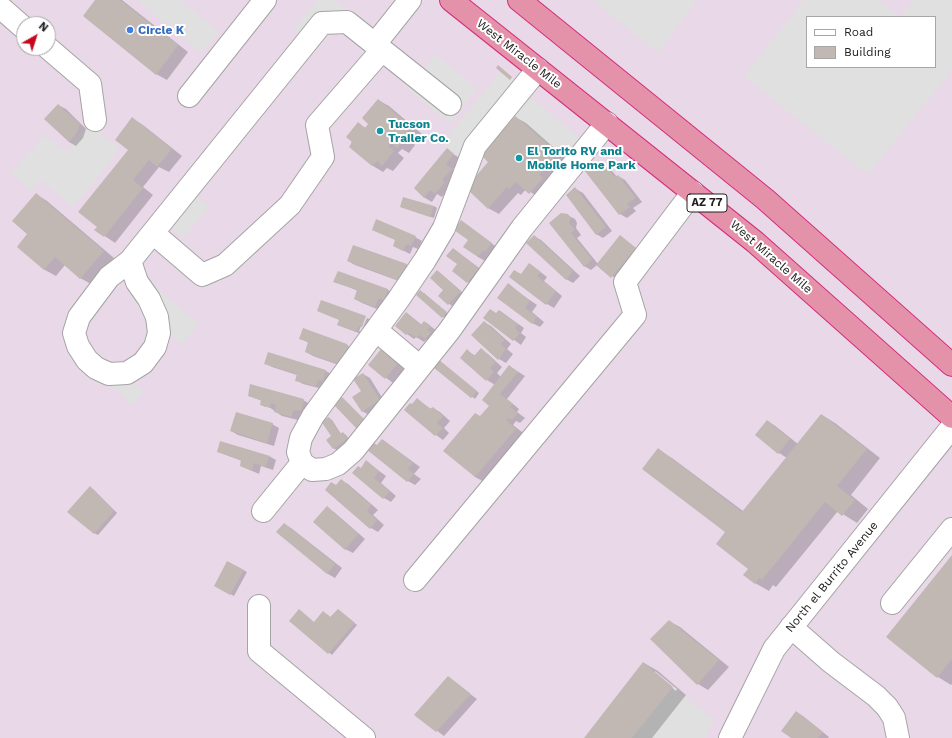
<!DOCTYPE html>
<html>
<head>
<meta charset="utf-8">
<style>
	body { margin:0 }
	#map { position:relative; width:952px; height:738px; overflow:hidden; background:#f0ece7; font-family:"Work Sans",sans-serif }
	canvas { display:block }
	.legend { position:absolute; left:806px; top:16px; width:130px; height:52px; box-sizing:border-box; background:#fff; border:1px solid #a6a6a6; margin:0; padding:5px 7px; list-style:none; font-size:12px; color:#202020 }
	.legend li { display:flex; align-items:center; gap:8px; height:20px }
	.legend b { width:20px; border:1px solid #a6a6a6 }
	.north { position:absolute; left:16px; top:16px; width:40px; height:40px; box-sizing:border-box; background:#fff; border:1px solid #a6a6a6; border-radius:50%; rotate:39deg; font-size:11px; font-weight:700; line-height:16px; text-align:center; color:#202020 }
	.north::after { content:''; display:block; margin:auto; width:14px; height:18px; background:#c9071c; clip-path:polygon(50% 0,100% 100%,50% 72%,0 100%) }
</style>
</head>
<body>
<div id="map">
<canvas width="952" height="738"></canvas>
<ul class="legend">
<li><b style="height:5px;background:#fff"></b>Road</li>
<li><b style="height:11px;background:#c1b7b3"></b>Building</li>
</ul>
<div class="north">N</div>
</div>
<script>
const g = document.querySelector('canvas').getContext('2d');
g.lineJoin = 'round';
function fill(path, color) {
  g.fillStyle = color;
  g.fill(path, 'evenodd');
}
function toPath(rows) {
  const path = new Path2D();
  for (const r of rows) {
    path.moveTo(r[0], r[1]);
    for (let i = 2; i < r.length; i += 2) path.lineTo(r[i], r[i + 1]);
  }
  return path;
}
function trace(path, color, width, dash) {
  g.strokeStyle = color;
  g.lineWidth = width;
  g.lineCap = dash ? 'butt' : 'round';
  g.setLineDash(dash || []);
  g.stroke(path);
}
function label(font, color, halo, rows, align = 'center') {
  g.font = font + ' "Work Sans",sans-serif';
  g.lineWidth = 4;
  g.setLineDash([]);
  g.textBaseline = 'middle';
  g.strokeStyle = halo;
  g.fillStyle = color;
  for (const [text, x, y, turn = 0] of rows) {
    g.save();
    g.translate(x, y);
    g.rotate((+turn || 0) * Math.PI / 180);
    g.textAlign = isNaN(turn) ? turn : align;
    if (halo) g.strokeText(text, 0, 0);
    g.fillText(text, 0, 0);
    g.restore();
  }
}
fill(toPath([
	[0,0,952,0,952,738,0,738],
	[807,17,935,17,935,67,807,67],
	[24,24,48,24,48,48,24,48]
]), '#e9d9e8');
fill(toPath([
	[137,0,180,0,219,32,201,53],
	[317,0,335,0,346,9,317,46,294,29],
	[593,0,697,0,658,53],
	[804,0,879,0,900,17,913,0,952,0,952,70,868,175,744,76],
	[807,17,935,17,935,67,807,67],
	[435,54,477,88,450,123,407,89],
	[500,72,589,146,573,166,506,108,461,158,442,143],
	[89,123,120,149,73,208,40,179,31,192,11,173,45,135,66,152],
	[188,190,209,207,183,238,162,222],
	[148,281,199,324,182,345,132,301],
	[107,361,144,392,133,405,96,373],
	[673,687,713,719,706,738,632,738]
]), '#e0e0e0');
fill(toPath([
	[96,0,122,0,188,52,167,80,156,74],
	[378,100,389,106,422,134,416,140,412,142,415,145,409,153,402,149,398,153,404,158,393,171,387,168,383,172,373,166,350,147,358,124,366,128,370,123],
	[58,105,66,109,86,129,83,138,76,146,69,142],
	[515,117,526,123,568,160,541,199,526,189,521,195,518,193,499,214,488,208],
	[133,119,143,125,182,156,169,172,159,167,143,187,153,195,115,243,96,230,98,227,129,150],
	[447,150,461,159,453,169,458,174,449,184,451,186,442,197,437,194,432,202,425,198,415,188],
	[597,166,605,167,612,171,617,177,618,176,625,180,642,202,633,208,636,211,627,218,620,214],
	[576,189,583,193,612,231,603,238,596,234],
	[36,194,47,201,114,258,91,284,80,278,65,265,56,276,45,270,18,246,28,234],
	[434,206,437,208,434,218,401,207],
	[562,214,567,215,575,219,577,223,576,228,581,235,577,238,598,264,620,236,642,253,619,281,597,265,591,270,584,266],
	[468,226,498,248,490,254,485,261,478,257,469,240],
	[373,230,415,237,422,241,418,249,413,247,410,254,394,246,396,240],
	[534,236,541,240,580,276,573,283,566,279],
	[453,249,486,273,475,287,453,271,458,264],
	[348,261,406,265,413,269,407,284,355,265],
	[530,264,547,277,544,281,562,296,554,308,547,304,521,275],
	[338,272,388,290,395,294,382,311,362,303,355,299,358,291,335,281],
	[440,273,463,293,452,306,439,296,445,290],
	[508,285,537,305,532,312,544,322,540,327,532,323],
	[424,293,449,315,446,319,417,295],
	[500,311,524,328,521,333,526,337,521,345,485,318,497,314],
	[407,313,422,325,425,322,437,331,433,342,427,339,424,342,416,337,414,339,396,326],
	[365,317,359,331,361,332,367,318,373,321,364,335,338,325],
	[484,322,491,326,511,344,507,349,513,354,506,363,499,359],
	[300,338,347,345,354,350,350,369,313,356,306,352,309,343],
	[382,349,406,367,393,383,369,365],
	[481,350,488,354,502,367,497,373,501,377,509,366,525,376,507,399,519,409,517,412,525,418,520,423,516,421,513,425,526,435,486,483,475,477,481,417,490,406,495,385,487,380,461,358,467,351,476,356],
	[268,353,326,371,333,375,323,389,303,384,296,380,297,375,272,367,265,363],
	[440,361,479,393,475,399,435,367],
	[363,374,370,378,386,404,369,415,362,411],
	[249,396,303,400,310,404,308,415,301,413,298,420,282,416,266,405,265,407,261,404,262,401],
	[418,400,431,409,433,408,440,412,450,421,444,428,449,433,443,440,436,435,405,410,413,406],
	[822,415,835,423,880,458,851,495,868,509,857,523,838,511,776,587,773,585,769,591,755,583,749,569,726,531,658,450,672,458,743,511,787,458,779,453,756,435,767,421,774,425,798,444],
	[329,418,332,420,341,434,343,433,346,435,350,441,337,450,333,448],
	[272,424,279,428,274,446,238,435,231,431],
	[383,440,420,467,414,474,421,479,415,485,408,481,367,449,378,446],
	[218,451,269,456,276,460,273,470,261,466,259,474,241,466,242,461,226,455],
	[367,462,386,476,381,483,396,496,391,502,384,498,354,472,361,469],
	[341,480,348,484,378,510,373,515,384,525,378,532,371,528,326,490,336,486],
	[93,489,117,513,98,535,94,533],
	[327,508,334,512,365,539,353,553,345,549],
	[284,524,291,528,342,568,335,578,328,574,278,532],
	[952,556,952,684,951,685,938,677],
	[228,562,247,572,234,596,215,586],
	[341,612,357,625,332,655,291,621,315,623,327,614,331,618],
	[669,621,680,627,729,667,708,690,698,684],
	[644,663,658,671,686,695,652,738,585,738],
	[655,671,677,689,676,691,655,673],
	[448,678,477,699,444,736,416,715],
	[796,712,803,716,829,737,828,738,793,738]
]), '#0003');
fill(toPath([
	[95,0,120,0,178,45,156,75,83,16],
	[498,65,512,77,510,80,496,68],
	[378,99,412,127,405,134,402,136,404,139,397,148,392,143,388,146,394,151,382,166,377,161,372,166,349,147,352,142,346,137,358,122,365,128,368,124,362,118],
	[58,104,80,124,76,134,69,142,44,119],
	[515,116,558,153,539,175,543,178,529,194,516,182,509,189,507,187,488,209,466,188,488,162,481,155],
	[132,117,172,149,157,167,149,160,133,180,143,188,104,237,94,230,97,227,78,212,128,150,115,140],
	[447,148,454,154,446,164,452,169,442,180,445,182,435,194,430,190,424,198,414,188],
	[593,163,595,165,605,166,615,177,618,175,636,198,627,204,630,207,619,215,584,170],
	[575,187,606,227,596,235,566,195],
	[36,193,104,251,80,279,55,257,44,270,17,247,27,234,12,221],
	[403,197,434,206,430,217,400,207],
	[561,213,568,214,571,218,569,223,575,230,571,233,592,259,584,267,549,223],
	[376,219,416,236,411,246,406,244,403,251,393,246,395,240,372,230],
	[461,220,492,243,485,252,483,250,478,257,463,247,468,240,454,230],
	[534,235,573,271,566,280,526,243],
	[620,235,636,248,611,278,596,265],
	[353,245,407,264,400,281,347,261],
	[453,248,479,268,467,283,452,271,457,264,446,256],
	[529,263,541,272,537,276,556,291,546,305,509,277,514,270,521,274],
	[437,270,461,291,448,305,438,296,443,290,430,278],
	[338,271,388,289,384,300,379,298,375,307,354,299,357,290,333,282],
	[508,283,530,301,525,308,537,317,532,324,497,298],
	[420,290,447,312,442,318,416,295],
	[321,300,366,316,362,327,359,326,356,332,337,325,339,320,317,311],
	[490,309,496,313,499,310,518,324,515,328,520,333,513,341,483,318],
	[406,312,421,325,424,321,431,326,427,330,431,332,425,339,420,335,416,338,409,333,406,335,395,326],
	[484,321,505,340,501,344,506,349,498,360,471,335],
	[303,328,347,344,349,349,343,366,305,352,308,342,299,339],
	[382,348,399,362,385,379,368,365],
	[481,348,496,362,490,368,494,372,486,381,460,358,467,349,474,356],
	[268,352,326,370,323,381,318,380,316,386,295,381,297,374,264,364],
	[439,360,477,391,471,398,433,367],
	[509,365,518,372,500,394,513,404,510,407,518,413,512,420,509,418,506,420,516,429,475,477,443,451,475,413,480,416,489,406,482,400],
	[363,373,380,400,362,412,352,397,361,391,353,379],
	[250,384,304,399,301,411,294,410,291,417,274,412,276,405,271,403,270,408,260,405,261,400,248,396],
	[342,397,367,422,358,430,334,405],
	[417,398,430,409,433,407,443,416,437,423,443,428,435,436,404,410,410,403,412,404],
	[236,412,273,423,267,443,230,431],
	[821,414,867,449,837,486,855,500,842,516,825,502,762,580,759,578,755,584,743,575,748,569,716,544,725,532,642,469,658,448,742,512],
	[329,417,340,434,343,432,347,439,333,449,326,440,331,436,321,421],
	[767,420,790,439,778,454,755,435],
	[382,439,413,463,408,469,414,474,407,482,366,449,372,442,377,445],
	[220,441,270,456,265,467,254,463,252,471,240,466,241,460,217,452],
	[366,460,379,471,374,478,390,491,383,499,352,473,358,466,361,468],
	[341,479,371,505,367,511,377,520,370,529,325,490,331,482,336,485],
	[90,486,114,511,94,534,67,512],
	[327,506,358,534,345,550,313,522],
	[284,523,335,564,327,574,276,532],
	[952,555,952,659,937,678,886,637],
	[227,561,244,570,230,595,214,586],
	[299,609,314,622,323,611,330,617,338,609,355,623,328,654,289,621],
	[669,620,719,660,697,685,650,639],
	[643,662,673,687,632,738,584,738],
	[448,676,471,694,436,732,414,715],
	[796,711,823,732,818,738,791,738,781,731]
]), '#c1b7b3');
const minor = toPath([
	[0,7,24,28],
	[375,44,410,0],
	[48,48,90,84,95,120],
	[538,69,475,146,444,228,425,260,398,300,313,416,301,438,298,452,302,463,312,470,326,469,338,464,353,451,449,331,522,228,607,123],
	[189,96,265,0],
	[153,233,202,275,225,265,290,205,323,157,317,125,382,50],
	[130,261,137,282,149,299,157,317,159,333,155,347,143,363,127,373,109,374,96,368,87,360,78,346,74,333,79,317,109,277,130,261,322,23,347,22,450,104],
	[376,330,420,367],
	[263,511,302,463],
	[415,580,635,315,625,282,693,192],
	[892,603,952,529],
	[259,606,259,651,364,738],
	[791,627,831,662,876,696,887,707,894,718,898,738],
	[730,738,774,649,952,427]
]);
const highway = toPath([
	[451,0,755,242,952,417],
	[519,0,765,199,952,365]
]);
trace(minor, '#a4a4a4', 24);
trace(highway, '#d52d79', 24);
trace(minor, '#fff', 22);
trace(highway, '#e492aa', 22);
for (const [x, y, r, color] of [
	[130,30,4,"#3f7fe0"],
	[380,131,4,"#0f9aa8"],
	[519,158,4,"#0f9aa8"]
]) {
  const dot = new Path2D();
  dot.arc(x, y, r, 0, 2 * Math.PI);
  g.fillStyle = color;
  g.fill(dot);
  trace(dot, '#fff', 1.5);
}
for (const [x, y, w] of [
	[707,203,40]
]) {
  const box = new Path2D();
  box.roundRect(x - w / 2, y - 9, w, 18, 3);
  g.fillStyle = '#fff';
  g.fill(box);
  trace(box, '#202020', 1);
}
label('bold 11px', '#202020', null, [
	["AZ 77",707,203]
]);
label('bold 12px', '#366cbe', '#fff', [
	["Circle K",138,30]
], 'left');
label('12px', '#202020', '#fff', [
	["West Miracle Mile",519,54,38],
	["West Miracle Mile",771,257,41],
	["North el Burrito Avenue",832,577,-51]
]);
label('bold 12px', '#0d838f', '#fff', [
	["Tucson",388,124],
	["Trailer Co.",388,138],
	["El Torito RV and",527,151],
	["Mobile Home Park",527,165]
], 'left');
</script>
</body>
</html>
